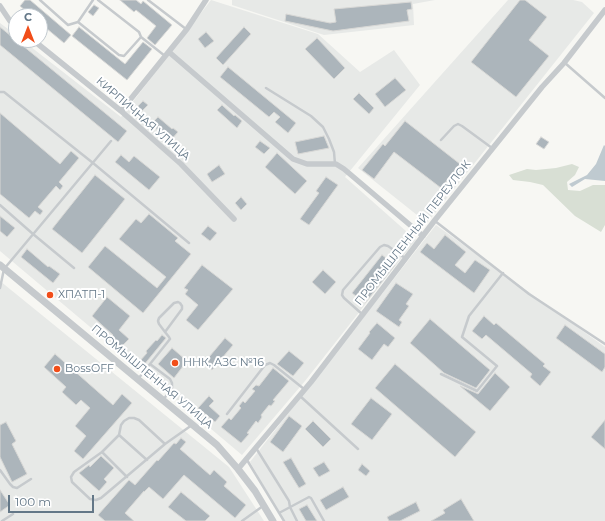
<!DOCTYPE html>
<html>
<head>
<meta charset="utf-8">
<style>
	body { margin:0 }
	#map { position:relative; width:605px; height:521px; overflow:hidden; background:#f7f7f3; font-family:Montserrat,sans-serif }
	canvas { display:block }
	.north { position:absolute; left:8px; top:8px; width:40px; height:40px; box-sizing:border-box; background:#fff; border:1px solid #c1c9cf; border-radius:50%; rotate:0deg; font-size:11px; font-weight:700; line-height:16px; text-align:center; color:#637787 }
	.north::after { content:''; display:block; margin:auto; width:14px; height:18px; background:#f14d19; clip-path:polygon(50% 0,100% 100%,50% 72%,0 100%) }
	.scale { position:absolute; left:8px; top:495px; width:86px; height:18px; box-sizing:border-box; border:2px solid #637787; border-top:0; padding-left:5px; font-size:12px; line-height:14px; white-space:nowrap; color:#637787; -webkit-text-stroke:3px #fff; paint-order:stroke }
</style>
</head>
<body>
<div id="map">
<canvas width="605" height="521"></canvas>
<div class="north">С</div>
<div class="scale">100 m</div>
</div>
<script>
const g = document.querySelector('canvas').getContext('2d');
g.lineJoin = 'round';
function fill(path, color) {
  g.fillStyle = color;
  g.fill(path, 'evenodd');
}
function toPath(rows) {
  const path = new Path2D();
  for (const r of rows) {
    path.moveTo(r[0], r[1]);
    for (let i = 2; i < r.length; i += 2) path.lineTo(r[i], r[i + 1]);
  }
  return path;
}
function trace(path, color, width, dash) {
  g.strokeStyle = color;
  g.lineWidth = width;
  g.lineCap = dash ? 'butt' : 'round';
  g.setLineDash(dash || []);
  g.stroke(path);
}
function label(font, color, halo, rows, align = 'center') {
  g.font = font + ' Montserrat,sans-serif';
  g.lineWidth = 4;
  g.setLineDash([]);
  g.textBaseline = 'middle';
  g.strokeStyle = halo;
  g.fillStyle = color;
  for (const [text, x, y, turn = 0] of rows) {
    g.save();
    g.translate(x, y);
    g.rotate((+turn || 0) * Math.PI / 180);
    g.textAlign = isNaN(turn) ? turn : align;
    if (halo) g.strokeText(text, 0, 0);
    g.fillText(text, 0, 0);
    g.restore();
  }
}
fill(toPath([
	[211,0,318,34,360,72,394,50,420,85,345,177,416,240,305,381,242,455,0,251,0,23,16,35,16,40,22,40,121,117],
	[232,0,435,0,413,4,414,25,324,35,232,5],
	[508,0,573,0,582,2,594,13,427,223,358,168],
	[436,225,605,347,605,521,284,521,250,462],
	[0,281,229,467,264,521,0,521]
]), '#e7e9e7');
fill(toPath([
	[572,164,579,167,575,175,567,182,568,190,580,191,593,185,605,185,605,225,601,232,575,216,543,185,530,182,513,180,509,175,527,169,536,170,556,168]
]), '#d8dfd4');
fill(toPath([
	[604,145,605,146,605,181,585,179,572,187,569,184,587,175,596,164]
]), '#bfcad0');
const building = toPath([
	[25,0,30,0,71,35,64,43,40,23,40,16,32,16,20,6,25,0],
	[120,0,136,0,141,4,143,1,172,25,155,45,147,38,156,26,136,10,134,12,120,0],
	[520,0,525,0,547,17,529,40,549,56,516,97,471,62,520,0],
	[411,2,412,9,407,10,409,21,333,31,285,21,286,14,330,23,336,22,334,9,411,2],
	[94,5,99,8,93,16,88,12,94,5],
	[0,27,127,131,118,142,0,45,0,27],
	[79,27,125,64,143,42,152,49,127,80,72,36,79,27],
	[244,27,251,34,223,65,216,58,244,27],
	[206,32,214,41,205,48,198,39,206,32],
	[317,38,345,68,334,79,305,49,317,38],
	[228,67,296,123,288,133,275,122,280,117,274,112,269,117,220,77,228,67],
	[395,78,406,90,385,107,375,94,395,78],
	[359,93,374,108,369,114,353,99,359,93],
	[143,101,148,105,141,112,136,108,143,101],
	[222,105,234,116,235,115,242,121,237,128,217,110,222,105],
	[0,113,60,164,71,151,79,158,59,182,63,186,60,190,56,186,38,207,43,211,40,215,35,211,29,218,0,194,0,113],
	[158,117,172,129,173,128,178,132,170,141,151,124,158,117],
	[405,121,460,164,441,188,394,152,374,179,362,170,383,144,385,146,405,121],
	[324,136,329,148,298,154,295,142,324,136],
	[541,137,549,142,544,149,536,144,541,137],
	[260,141,270,148,264,154,255,147,260,141],
	[184,148,190,153,185,159,179,154,184,148],
	[277,153,307,181,295,194,265,167,277,153],
	[121,155,129,162,134,156,160,177,149,190,115,162,121,155],
	[219,165,225,174,212,182,207,174,219,165],
	[95,175,125,199,82,253,52,229,95,175],
	[326,177,338,185,309,225,300,219,319,193,316,191,326,177],
	[241,197,247,204,241,210,235,203,241,197],
	[149,214,178,238,175,241,191,254,143,313,88,267,105,246,157,288,166,277,119,239,136,219,141,223,149,214],
	[0,216,15,228,7,237,0,231,0,216],
	[208,226,217,233,210,241,201,234,208,226],
	[445,235,466,252,455,265,465,273,475,260,490,270,474,293,420,252,427,243,434,249,445,235],
	[27,249,48,267,49,266,60,274,53,283,21,257,27,249],
	[382,255,395,265,365,303,352,293,382,255],
	[202,265,233,289,198,330,186,320,198,305,185,294,188,290,184,288,202,265],
	[323,270,336,282,325,294,312,282,323,270],
	[396,283,413,294,406,304,409,306,399,320,402,322,399,327,376,311,396,283],
	[107,297,130,316,119,330,129,339,121,347,111,338,113,335,92,316,107,297],
	[484,316,494,325,496,323,545,364,543,366,551,372,540,386,530,377,532,374,486,335,482,339,472,331,484,316],
	[430,319,490,370,476,388,444,373,410,343,430,319],
	[377,323,395,338,388,347,384,344,372,360,358,349,370,333,369,332,377,323],
	[565,325,605,354,605,367,602,372,556,338,565,325],
	[162,335,166,338,143,366,139,362,147,353,146,351,156,340,157,341,162,335],
	[225,338,233,345,212,370,204,363,225,338],
	[172,348,187,361,174,378,158,364,172,348],
	[289,351,304,363,293,376,277,364,289,351],
	[55,354,113,405,122,394,132,403,83,459,74,451,86,436,75,426,90,408,81,400,76,405,62,392,66,387,44,367,55,354],
	[395,364,476,432,455,457,375,388,395,364],
	[273,368,289,381,273,400,275,401,271,406,269,405,261,415,262,417,258,423,256,421,247,433,249,434,241,443,221,427,229,418,231,420,241,408,239,406,243,401,245,403,255,391,252,389,256,385,259,386,273,368],
	[495,373,510,387,490,411,460,386,476,393,478,394,495,373],
	[209,396,214,401,209,406,220,416,215,422,198,408,209,396],
	[371,398,392,414,372,440,351,424,371,398],
	[289,416,302,426,283,452,270,442,289,416],
	[605,420,605,449,591,437,605,420],
	[313,421,331,439,323,447,305,429,313,421],
	[6,422,16,441,12,444,27,474,12,482,0,457,0,425,6,422],
	[181,438,186,442,180,449,210,475,214,470,227,482,224,486,246,505,235,518,184,475,163,499,149,487,144,492,144,491,125,513,134,521,105,521,98,515,129,480,135,485,157,460,158,461,174,443,176,444,181,438],
	[101,456,114,468,104,479,107,482,99,491,79,473,89,465,90,467,101,456],
	[291,458,306,484,299,488,283,462,291,458],
	[324,462,330,471,319,477,313,468,324,462],
	[362,464,370,471,366,476,358,470,362,464],
	[343,487,349,497,326,510,320,500,343,487],
	[0,490,10,505,0,512,0,490],
	[181,492,210,516,205,521,186,521,168,507,181,492],
	[461,499,474,521,431,521,445,513,443,510,461,499],
	[416,502,420,511,400,521,389,521,387,517,416,502],
	[307,505,317,521,306,521,299,509,307,505]
]);
fill(building, '#acb5bb');
trace(building, '#d8d8d6', 1);
trace(toPath([
	[40,0,68,25,78,22,93,0],
	[148,0,186,29],
	[78,22,119,55,124,56,141,37,139,32,98,0],
	[141,37,165,56],
	[565,63,605,98],
	[266,88,311,116,323,127,329,139,334,152,335,164],
	[0,92,4,92,93,163,189,243],
	[441,140,454,126,458,124,462,126,492,148],
	[0,205,33,234,74,268],
	[435,221,529,294,605,344],
	[0,288,4,269,111,141],
	[362,314,344,298,342,295,343,290,380,247,384,245,388,246,405,258],
	[150,364,170,379,172,383,172,388,163,400],
	[441,374,477,391,497,366,462,337,469,316,503,273],
	[138,379,170,339,169,337,165,332,159,324,158,321,159,318,174,303,178,302,180,303,182,306,182,309,165,332],
	[300,396,358,449],
	[227,414,265,365,270,363,274,365,304,389],
	[119,435,147,460],
	[165,444,139,420,134,418,129,418,124,421,121,425,119,435,102,452,74,472,71,477,72,482,90,499,96,500,101,498,165,444,192,425],
	[256,448,289,501,290,507,297,521],
	[102,452,127,477],
	[247,460,284,521],
	[0,470,10,484,13,487,17,488,31,479],
	[279,513,309,497,311,498,324,521],
	[2,521,13,514],
	[242,521,263,506]
]), '#c6cacd', 2.5);
trace(toPath([
	[0,6,10,21,16,26],
	[33,40,121,111,181,164,234,219],
	[169,52,293,159,307,164,336,164,344,169,423,236],
	[121,111,187,29,206,0],
	[238,469,311,382,435,220,542,87,564,63,605,10]
]), '#c6cacd', 5.5);
trace(toPath([
	[0,265,217,445,238,469,255,491,273,521]
]), '#c6cacd', 7);
for (const [x, y, r, color] of [
	[50,295,4,"#f14d19"],
	[175,363,4,"#f14d19"],
	[57,369,4,"#f14d19"]
]) {
  const dot = new Path2D();
  dot.arc(x, y, r, 0, 2 * Math.PI);
  g.fillStyle = color;
  g.fill(dot);
  trace(dot, '#fff', 1.5);
}
label('11px', '#637787', '#fff', [
	["КИРПИЧНАЯ УЛИЦА",143,119,41],
	["ПРОМЫШЛЕННЫЙ ПЕРЕУЛОК",413,233,-52],
	["ПРОМЫШЛЕННАЯ УЛИЦА",152,377,40]
]);
label('11px', '#637787', '#fff', [
	["ХПАТП-1",58,295],
	["ННК, АЗС №16",183,363],
	["BossOFF",65,369]
], 'left');
</script>
</body>
</html>
